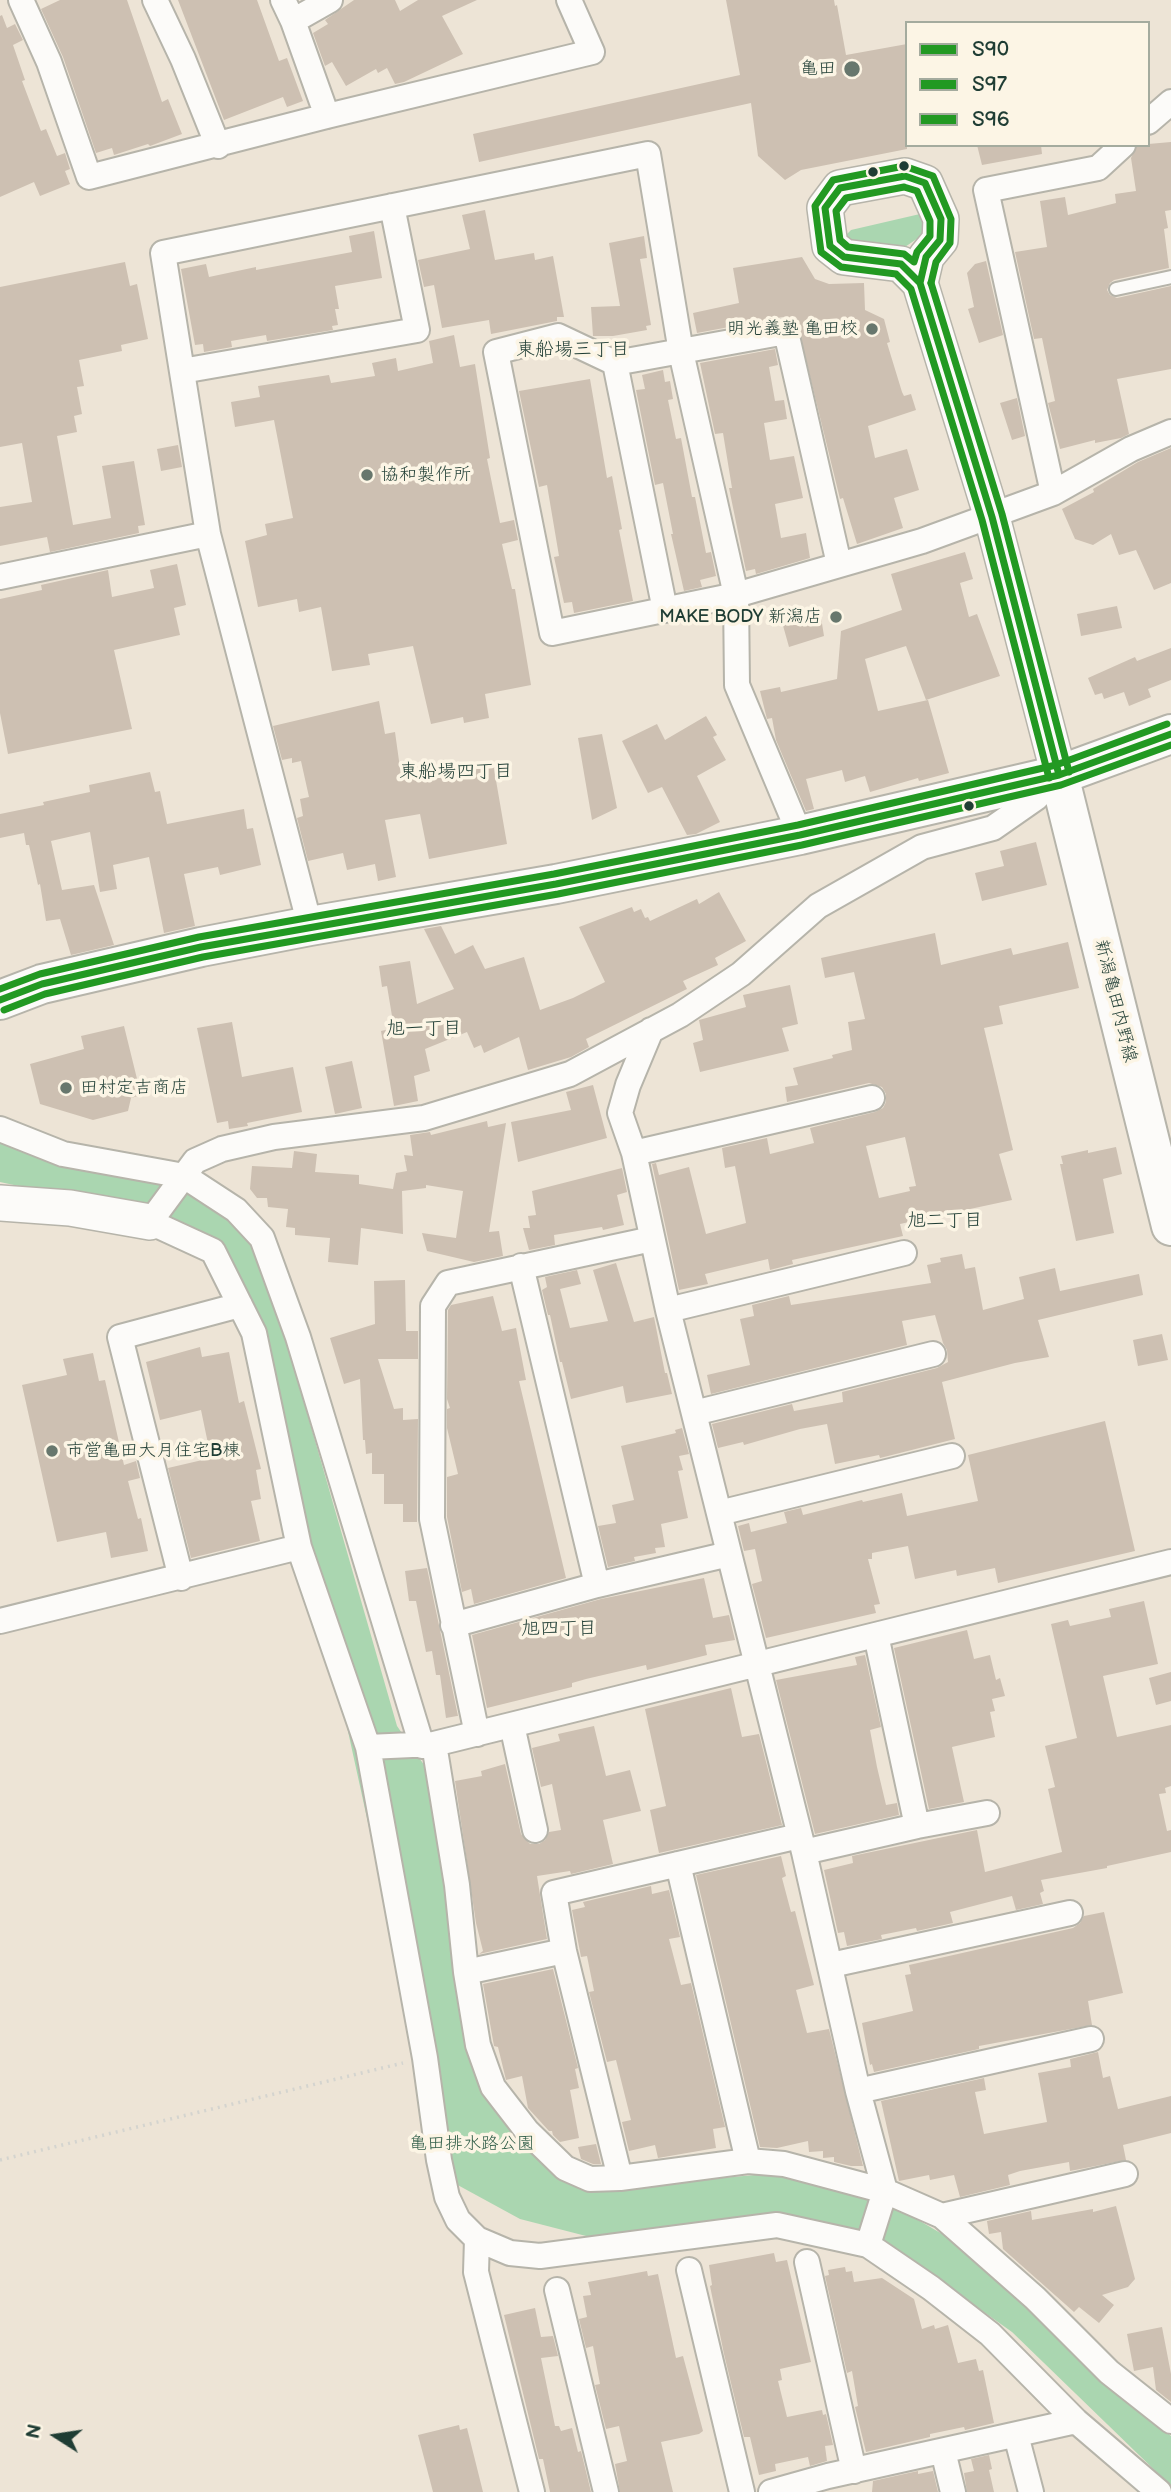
<!DOCTYPE html>
<html>
<head>
<meta charset="utf-8">
<style>
	body { margin:0 }
	#map { position:relative; width:1171px; height:2492px; overflow:hidden; background:#ede4d6; font-family:"Balsamiq Sans",sans-serif }
	canvas { display:block }
	.legend { position:absolute; left:905px; top:21px; width:245px; height:126px; box-sizing:border-box; background:#fcf5e5; border:2px solid #a4ab9e; margin:0; padding:9px 12px; list-style:none; font-size:21px; color:#1f3d34 }
	.legend li { display:flex; align-items:center; gap:14px; height:35px }
	.legend b { width:35px; border:2px solid #a4ab9e }
	.north { position:absolute; left:21px; top:2401px; width:70px; height:70px; -webkit-text-stroke:5px #fcf5e5; paint-order:stroke; rotate:282deg; font-size:19px; font-weight:700; line-height:28px; text-align:center; color:#1f3d34 }
	.north::after { content:''; display:block; margin:auto; width:24px; height:32px; background:#1f3d34; clip-path:polygon(50% 0,100% 100%,50% 72%,0 100%) }
</style>
</head>
<body>
<div id="map">
<canvas width="1171" height="2492"></canvas>
<ul class="legend">
<li><b style="height:9px;background:#292"></b>S90</li>
<li><b style="height:9px;background:#292"></b>S97</li>
<li><b style="height:9px;background:#292"></b>S96</li>
</ul>
<div class="north">N</div>
</div>
<script>
const g = document.querySelector('canvas').getContext('2d');
g.lineJoin = 'round';
function fill(path, color) {
  g.fillStyle = color;
  g.fill(path, 'evenodd');
}
function toPath(rows) {
  const path = new Path2D();
  for (const r of rows) {
    path.moveTo(r[0], r[1]);
    for (let i = 2; i < r.length; i += 2) path.lineTo(r[i], r[i + 1]);
  }
  return path;
}
function trace(path, color, width, dash) {
  g.strokeStyle = color;
  g.lineWidth = width;
  g.lineCap = dash ? 'butt' : 'round';
  g.setLineDash(dash || []);
  g.stroke(path);
}
function label(font, color, halo, rows, align = 'center') {
  g.font = font + ' "Balsamiq Sans","Klee One",sans-serif';
  g.lineWidth = 7;
  g.setLineDash([]);
  g.textBaseline = 'middle';
  g.strokeStyle = halo;
  g.fillStyle = color;
  for (const [text, x, y, turn = 0] of rows) {
    g.save();
    g.translate(x, y);
    g.rotate((+turn || 0) * Math.PI / 180);
    g.textAlign = isNaN(turn) ? turn : align;
    if (halo) g.strokeText(text, 0, 0);
    g.fillText(text, 0, 0);
    g.restore();
  }
}
fill(toPath([
	[920,214,928,217,924,234,902,249,850,243,846,235,851,230],
	[0,1138,191,1190,258,1242,397,1726,429,1772,494,2105,547,2169,599,2189,777,2173,894,2206,956,2242,1171,2436,1171,2486,1012,2332,891,2246,761,2218,590,2237,520,2219,432,2171,410,2015,262,1338,217,1245,139,1212,0,1182]
]), '#aad6b0');
fill(toPath([
	[60,0,127,0,162,102,168,99,182,134,150,146,148,144,114,155,112,148,96,153,63,57,41,9],
	[178,0,257,0,279,61,287,58,303,101,287,107,283,97,224,120],
	[354,0,395,0,400,11,418,0,477,0,442,16,463,54,404,82,395,84,387,68,378,73,376,69,346,86,332,62,325,66,313,33,328,24,325,20],
	[726,0,834,0,835,6,837,5,846,55,907,44,907,149,801,170,785,180,758,156,751,103,479,162,473,134,740,75],
	[2,15,7,28,15,24,23,40,13,45,25,80,22,81,41,131,46,129,57,156,65,153,70,169,65,171,70,184,40,196,34,182,0,197,0,16],
	[1171,142,1171,210,1165,211,1168,228,1164,229,1169,268,1114,280,1110,283,1107,290,1110,295,1117,298,1171,286,1171,369,1117,379,1129,434,1121,438,1095,443,1095,440,1060,449,1048,403,1055,401,1042,338,1034,339,1015,252,1047,247,1040,201,1065,197,1068,215,1116,203,1115,194,1136,191,1131,158,1137,145],
	[977,145,1041,145,1042,154,982,165],
	[485,210,495,260,534,253,535,260,553,256,564,317,557,317,557,321,491,334,489,320,442,328,434,285,424,287,418,260,470,249,462,215],
	[374,231,382,278,335,286,339,309,335,309,338,325,332,326,333,330,267,341,266,335,231,341,232,347,204,352,203,344,195,345,181,269,206,264,209,277,256,267,256,270,352,252,349,236],
	[644,236,647,258,640,259,651,325,646,326,647,330,613,336,593,336,591,307,620,306,609,243],
	[802,257,815,279,829,284,864,283,865,310,884,319,890,342,887,343,902,392,904,396,911,394,916,410,868,426,875,458,907,449,919,490,894,498,903,528,857,544,843,498,840,499,797,323,791,318,783,317,697,333,693,313,739,303,733,268],
	[986,261,1003,335,979,343,968,309,974,307,967,273,975,264],
	[125,262,130,286,137,284,148,339,121,345,122,351,79,360,84,386,77,387,82,414,74,416,77,432,57,436,73,525,111,518,102,466,134,461,145,525,138,526,139,533,50,552,47,537,0,546,0,507,32,502,22,443,0,447,0,287],
	[454,335,460,367,475,364,490,458,487,459,500,523,514,520,518,540,502,544,512,589,515,589,531,685,485,694,489,718,464,723,463,717,431,724,413,646,368,654,370,665,332,671,321,607,299,612,297,599,258,607,245,541,267,535,265,524,293,518,274,420,235,427,231,402,260,397,258,386,329,375,331,383,375,376,372,363,396,358,398,371,433,363,429,341],
	[775,349,778,365,769,367,775,401,784,400,787,419,764,423,770,460,794,456,803,498,775,504,781,538,806,533,810,558,756,574,755,569,746,571,729,488,732,488,723,433,715,434,700,363],
	[663,370,665,382,670,381,673,399,668,400,676,439,681,438,692,497,695,497,706,553,711,552,716,576,700,580,702,587,684,591,671,534,673,534,663,483,655,485,636,390,645,389,642,375],
	[590,379,607,478,612,476,622,529,619,530,633,601,574,613,572,602,564,603,554,557,559,556,547,485,539,487,519,391],
	[1017,398,1025,436,1012,440,1000,403],
	[178,445,182,467,161,471,157,449],
	[1171,448,1171,583,1154,590,1136,550,1119,555,1111,534,1093,545,1075,539,1062,509,1094,492,1093,489,1138,462],
	[965,552,973,579,960,583,969,617,977,614,1000,676,926,700,906,646,865,659,878,711,928,700,949,773,919,781,918,778,870,792,865,776,845,782,842,770,806,779,814,809,806,811,776,740,772,718,767,719,760,691,780,687,781,692,837,679,841,631,902,610,891,574],
	[177,564,186,605,174,608,180,635,114,650,132,729,8,754,0,713,0,599,42,590,41,585,108,570,112,597,154,588,150,570],
	[1117,606,1122,628,1081,636,1077,614],
	[820,611,824,636,789,647,782,622],
	[1171,648,1171,680,1148,689,1151,697,1129,706,1124,692,1104,699,1102,693,1095,695,1088,678,1135,657,1137,661],
	[379,701,385,734,395,732,400,768,433,762,436,774,493,763,507,844,429,859,420,814,385,820,396,877,378,881,375,864,347,870,343,853,308,861,297,818,303,816,300,799,309,797,301,761,292,763,292,758,282,760,273,726],
	[706,716,717,735,713,737,726,760,697,776,720,822,696,834,687,835,662,787,648,793,622,741,657,724,665,740],
	[602,734,617,808,592,820,578,738],
	[150,772,155,792,160,791,167,824,244,809,247,829,253,828,261,865,220,875,218,867,184,874,195,926,164,933,149,857,113,865,117,889,100,892,90,832,51,841,62,890,94,885,114,945,71,955,60,919,46,921,40,884,38,885,29,845,26,845,24,833,0,838,0,814,44,805,43,802,90,792,89,785],
	[1036,842,1047,885,982,901,975,873,1004,866,1000,851],
	[719,892,746,941,715,958,718,965,683,981,687,989,586,1039,589,1047,571,1057,528,1070,519,1037,484,1053,481,1045,474,1048,467,1032,425,1049,430,1071,414,1076,418,1101,394,1106,381,1031,394,1028,387,986,382,987,379,966,410,961,417,1004,454,989,424,929,441,926,455,954,473,945,485,969,524,957,540,1010,573,998,605,982,579,927,632,907,634,912,641,909,645,918,648,917,650,921,697,899,699,904],
	[935,933,941,965,1011,948,1013,955,1068,942,1079,988,999,1006,1003,1024,984,1028,1013,1150,999,1154,1012,1200,900,1224,903,1236,792,1260,793,1264,770,1270,768,1259,705,1274,708,1284,679,1290,652,1164,656,1163,659,1175,689,1167,706,1234,746,1223,735,1166,725,1168,722,1148,767,1138,770,1154,814,1143,810,1128,875,1112,883,1108,886,1102,886,1094,882,1087,869,1083,787,1102,785,1087,798,1085,793,1068,833,1058,832,1055,852,1050,848,1022,865,1019,854,972,825,978,821,958],
	[905,1137,916,1186,909,1187,910,1191,879,1198,866,1146],
	[790,985,798,1024,782,1028,789,1051,700,1072,693,1043,703,1040,699,1020,746,1007,743,995],
	[232,1022,242,1077,293,1067,302,1112,247,1123,248,1126,229,1129,228,1121,217,1123,197,1028],
	[124,1026,141,1095,131,1098,128,1111,93,1120,40,1104,30,1064,84,1049,81,1036],
	[352,1061,362,1108,335,1114,325,1067],
	[593,1085,607,1138,518,1162,511,1122,571,1110,566,1092],
	[487,1121,488,1127,506,1123,489,1232,499,1231,503,1256,474,1262,427,1251,422,1233,456,1238,463,1191,426,1185,426,1188,402,1191,403,1234,361,1228,358,1265,328,1262,330,1238,295,1235,295,1228,286,1227,288,1209,268,1207,267,1198,257,1198,250,1189,252,1166,292,1168,294,1151,317,1154,315,1172,359,1175,359,1184,393,1189,396,1173,407,1171,404,1155,413,1156,410,1135,430,1132,431,1135],
	[1116,1147,1122,1174,1103,1179,1114,1233,1076,1241,1060,1164,1063,1164,1061,1156,1088,1150,1088,1153],
	[622,1168,627,1192,617,1195,624,1225,603,1230,602,1227,554,1235,555,1245,529,1250,523,1228,530,1228,528,1216,536,1215,532,1191],
	[962,1254,965,1269,975,1267,983,1310,1024,1299,1019,1277,1055,1268,1060,1291,1139,1274,1143,1295,1038,1320,1049,1357,1015,1363,942,1382,955,1439,880,1458,879,1455,835,1464,827,1424,800,1429,744,1445,743,1442,718,1448,712,1424,792,1404,794,1411,843,1402,842,1392,937,1368,948,1362,947,1350,943,1343,935,1315,902,1321,907,1345,711,1394,707,1375,750,1365,740,1319,754,1316,752,1305,789,1296,791,1305,931,1283,927,1265,941,1262,940,1258],
	[616,1263,634,1322,654,1317,665,1373,667,1373,672,1394,626,1403,623,1386,571,1399,562,1362,560,1362,550,1315,548,1315,542,1290,547,1287,545,1277,577,1270,581,1284,560,1289,570,1328,608,1321,593,1270],
	[405,1280,406,1331,418,1331,418,1359,378,1359,394,1409,403,1408,403,1420,418,1419,417,1522,403,1522,403,1504,384,1504,384,1474,372,1474,372,1453,366,1454,365,1440,363,1440,360,1379,344,1384,330,1338,375,1324,374,1281],
	[493,1296,502,1331,516,1328,526,1380,519,1381,566,1578,474,1604,471,1589,462,1592,447,1517,447,1477,458,1474,447,1428,447,1409,450,1408,447,1399,448,1310,451,1305],
	[1162,1334,1168,1360,1138,1366,1133,1340],
	[200,1347,202,1357,229,1352,239,1403,244,1401,261,1469,256,1470,261,1499,251,1501,260,1541,191,1558,168,1468,211,1458,201,1410,160,1420,146,1362],
	[93,1353,99,1381,105,1380,124,1465,136,1461,140,1478,128,1481,138,1519,141,1518,148,1551,111,1558,106,1532,57,1542,22,1385,67,1375,63,1359],
	[1105,1421,1135,1551,998,1583,995,1568,957,1576,956,1570,915,1579,908,1546,872,1553,872,1559,868,1559,880,1604,874,1605,876,1613,766,1638,752,1584,762,1581,755,1549,744,1551,738,1526,749,1523,751,1532,787,1523,784,1512,801,1508,803,1515,862,1500,863,1502,902,1493,907,1516,978,1501,968,1455],
	[682,1428,689,1454,679,1456,683,1470,678,1471,688,1518,661,1524,665,1547,655,1548,656,1553,634,1557,635,1561,608,1567,598,1526,616,1523,612,1505,634,1500,621,1446,676,1433,675,1430],
	[427,1568,458,1716,457,1716,446,1718,440,1675,436,1675,432,1651,426,1652,416,1601,409,1601,405,1571],
	[704,1578,713,1618,729,1615,735,1640,705,1645,707,1655,647,1670,646,1665,586,1679,572,1683,572,1687,487,1708,472,1635,601,1599],
	[1144,1601,1158,1664,1103,1676,1117,1737,1171,1725,1171,1786,1165,1788,1166,1793,1159,1794,1167,1831,1171,1830,1171,1852,1107,1866,1107,1868,1041,1880,1044,1891,1040,1893,1043,1904,1016,1910,1012,1896,950,1912,953,1923,917,1931,916,1928,881,1935,882,1939,847,1946,844,1932,838,1933,824,1870,853,1863,852,1856,977,1830,985,1872,1062,1852,1048,1789,1055,1787,1045,1746,1077,1738,1051,1624,1068,1620,1070,1626,1111,1617,1109,1609],
	[967,1630,974,1659,990,1655,996,1680,1000,1678,1005,1696,992,1699,995,1711,990,1712,995,1737,952,1747,964,1802,929,1809,894,1648],
	[865,1655,881,1727,870,1730,877,1767,886,1805,897,1803,899,1815,815,1834,776,1680,857,1665,855,1657],
	[1171,1672,1171,1701,1156,1705,1149,1678],
	[731,1688,742,1737,759,1734,782,1825,659,1853,650,1810,666,1806,645,1709],
	[594,1726,606,1776,630,1770,641,1811,603,1820,613,1864,571,1874,570,1871,537,1876,547,1939,479,1954,483,1951,476,1923,455,1781,482,1776,481,1771,505,1764,521,1834,530,1844,539,1844,545,1840,549,1832,561,1830,552,1784,541,1787,532,1748,560,1741,558,1734],
	[781,1856,786,1876,782,1878,791,1912,795,1911,814,1985,796,1990,807,2033,829,2029,863,2166,851,2166,834,2162,834,2157,823,2158,823,2151,809,2152,808,2141,777,2148,760,2147,696,1875],
	[651,1886,652,1894,669,1890,680,1937,669,1939,681,1985,691,1983,725,2127,713,2129,716,2148,658,2158,655,2145,629,2151,622,2122,631,2120,616,2060,607,2062,589,1992,594,1991,587,1956,581,1957,572,1910,585,1907,583,1902],
	[1104,1912,1123,1993,1088,2001,1092,2025,979,2046,979,2049,874,2072,872,2064,870,2065,862,2023,913,2011,905,1975,911,1974,909,1965,1073,1928,1080,1923,1084,1916],
	[553,1969,578,2068,575,2069,579,2088,570,2090,579,2138,560,2142,553,2135,552,2131,549,2131,528,2108,522,2076,506,2080,498,2047,494,2046,483,1984],
	[1098,2052,1103,2078,1110,2076,1118,2109,1171,2096,1171,2133,1123,2145,1126,2160,1070,2171,1069,2162,1020,2171,1008,2175,1010,2185,960,2197,954,2175,930,2180,929,2175,899,2181,881,2101,984,2078,986,2090,975,2092,984,2134,1047,2122,1038,2073,1071,2067,1070,2059],
	[596,2144,601,2164,593,2164,581,2159,578,2147],
	[1116,2206,1135,2279,1128,2287,1102,2295,1114,2305,1099,2323,1079,2307,1074,2312,1003,2249,1001,2232,989,2234,987,2221,1031,2211,1032,2220,1093,2209,1093,2212],
	[774,2253,776,2262,787,2260,811,2362,780,2369,782,2380,778,2381,787,2417,822,2410,823,2415,826,2414,833,2445,825,2446,827,2461,810,2466,808,2457,775,2464,776,2471,759,2475,750,2437,744,2437,724,2354,710,2286,712,2285,709,2265],
	[845,2267,846,2272,852,2271,854,2282,882,2278,914,2299,922,2329,934,2325,935,2329,948,2325,958,2363,976,2359,979,2371,983,2370,994,2423,965,2430,964,2427,930,2434,930,2437,866,2452,855,2407,858,2406,852,2371,847,2373,825,2276,829,2275,828,2270],
	[647,2271,648,2276,658,2274,676,2358,683,2356,703,2431,699,2434,661,2442,673,2492,620,2492,615,2464,627,2461,619,2426,606,2429,595,2385,600,2384,593,2346,586,2348,579,2319,587,2317,583,2296,591,2295,588,2282],
	[535,2308,541,2337,553,2336,558,2356,541,2358,555,2426,559,2426,561,2431,572,2428,578,2452,581,2451,591,2492,550,2492,543,2459,539,2459,504,2315],
	[1162,2327,1171,2374,1171,2402,1156,2390,1153,2367,1134,2371,1127,2334],
	[459,2425,460,2430,467,2428,483,2492,433,2492,418,2435],
	[989,2455,992,2469,989,2470,994,2492,967,2492,964,2473,974,2471,971,2459],
	[918,2471,918,2474,933,2471,938,2492,872,2492,873,2481]
]), '#cdc0b2');
const lane = toPath([
	[1116,289,1171,277]
]);
const street = toPath([
	[21,0,49,62,89,177,327,116,592,52,569,0],
	[155,0,183,59,218,146],
	[283,0,293,21,327,116],
	[293,21,330,0],
	[1148,122,1171,102],
	[615,363,665,610],
	[182,371,417,330,392,206],
	[1053,493,986,190,1098,168,1123,145],
	[839,564,786,332,615,363,558,336,496,352,552,633,736,595,922,541,1053,493,1131,449,1171,432],
	[0,577,208,534],
	[1056,778,1036,798,993,828,922,847,818,906,741,974,680,1015,570,1074,424,1118,274,1137,222,1149,195,1161,150,1222,213,1251,254,1333,299,1547,368,1747,425,2058,439,2160,447,2197,458,2220,477,2239,510,2253,540,2256,777,2225,868,2245,931,2288,990,2334,1076,2421,1159,2492],
	[310,926,208,534,163,253,648,154,681,352,736,595,737,685,800,835],
	[651,1030,628,1085,620,1113,634,1153,668,1310,804,1852,858,2091,885,2191,868,2245],
	[0,1129,63,1154,184,1176,236,1210,262,1238,298,1337,422,1746],
	[634,1153,872,1098],
	[521,1266,597,1585],
	[668,1310,904,1253],
	[694,1413,933,1354],
	[719,1513,952,1456],
	[181,1578,120,1337,240,1305],
	[0,1621,299,1547],
	[453,1625,597,1585,729,1554],
	[876,1635,917,1826],
	[512,1725,535,1830],
	[477,1734,432,1519,433,1306,448,1283,652,1239],
	[434,1744,457,1885,466,1972,478,2045,493,2087,527,2131,565,2168,590,2179,620,2178,748,2161,784,2164,885,2191,942,2216,1035,2298,1109,2372,1171,2421],
	[368,1747,434,1744,1171,1562],
	[804,1852,917,1826,987,1813],
	[678,1864,748,2161],
	[831,1965,1070,1913],
	[466,1972,564,1951],
	[858,2091,1091,2039],
	[620,2178,564,1951,554,1893,799,1836],
	[942,2216,1125,2174],
	[477,2239,476,2272,532,2492],
	[807,2262,854,2471],
	[689,2270,742,2492],
	[557,2290,606,2492],
	[1016,2435,1031,2492],
	[943,2451,953,2492],
	[771,2492,828,2476,1076,2421]
]);
const secondary = toPath([
	[920,283,926,257,940,240,941,219,925,183,905,176,840,188,825,208,830,246,844,257,901,264,920,283,992,517,1059,775],
	[0,1203,70,1208,150,1222]
]);
const primary = toPath([
	[1059,775,1171,1226],
	[0,1000,42,984,201,947,310,926,556,884,800,835,1059,775,1171,734]
]);
trace(lane, '#b6b4aa', 16);
trace(street, '#b6b4aa', 28);
trace(secondary, '#b6b4aa', 38);
trace(primary, '#b6b4aa', 42);
trace(toPath([
	[0,2160,403,2063]
]), '#d4d4cf', 3.5, [2, 5]);
trace(lane, '#fcfbf9', 12);
trace(street, '#fcfbf9', 24);
trace(secondary, '#fcfbf9', 35);
trace(primary, '#fcfbf9', 38);
trace(toPath([
	[905,176,925,183,941,219,940,240,926,257,920,283,901,264,844,257,830,246,825,208,840,188,905,176],
	[920,283,992,517,1059,775],
	[0,1000,42,984,201,947,556,884,800,835,1059,775,1171,734]
]), '#292', 7);
trace(toPath([
	[931,283,936,262,950,243,951,219,933,176,904,166,833,180,815,206,821,252,841,267,896,274,911,289,982,520,1049,778],
	[4,1010,45,994,203,957,558,894,802,845,1061,785,1171,745]
]), '#292', 7);
trace(toPath([
	[904,187,917,191,930,221,930,236,917,252,914,262,904,254,848,247,840,240,836,211,846,198,904,187],
	[931,283,1002,514,1069,772],
	[0,989,40,974,199,937,554,874,798,825,1056,765,1167,724]
]), '#292', 7);
for (const [x, y, r, color] of [
	[852,69,9,"#67776d"],
	[904,166,6,"#1f3d34"],
	[873,172,6,"#1f3d34"],
	[872,329,7,"#67776d"],
	[367,475,7,"#67776d"],
	[836,617,7,"#67776d"],
	[969,806,6,"#1f3d34"],
	[66,1088,7,"#67776d"],
	[52,1451,7,"#67776d"]
]) {
  const dot = new Path2D();
  dot.arc(x, y, r, 0, 2 * Math.PI);
  g.fillStyle = color;
  g.fill(dot);
  trace(dot, '#fcf5e5', 2.5);
}
label('18px', '#1f3d34', '#fcf5e5', [
	["亀田",836,69],
	["明光義塾 亀田校",858,329],
	["協和製作所",381,475,"left"],
	["MAKE BODY 新潟店",822,617],
	["田村定吉商店",80,1088,"left"],
	["市営亀田大月住宅B棟",66,1451,"left"]
], 'right');
label('18px', '#1f3d34', '#fcf5e5', [
	["新潟亀田内野線",1115,1001,76]
]);
label('18px', '#34604b', '#fcf5e5', [
	["亀田排水路公園",472,2144]
]);
label('19px', '#1f3d34', '#fcf5e5', [
	["東船場三丁目",573,350],
	["東船場四丁目",456,772],
	["旭一丁目",424,1029],
	["旭二丁目",945,1221],
	["旭四丁目",559,1629]
]);
</script>
</body>
</html>
